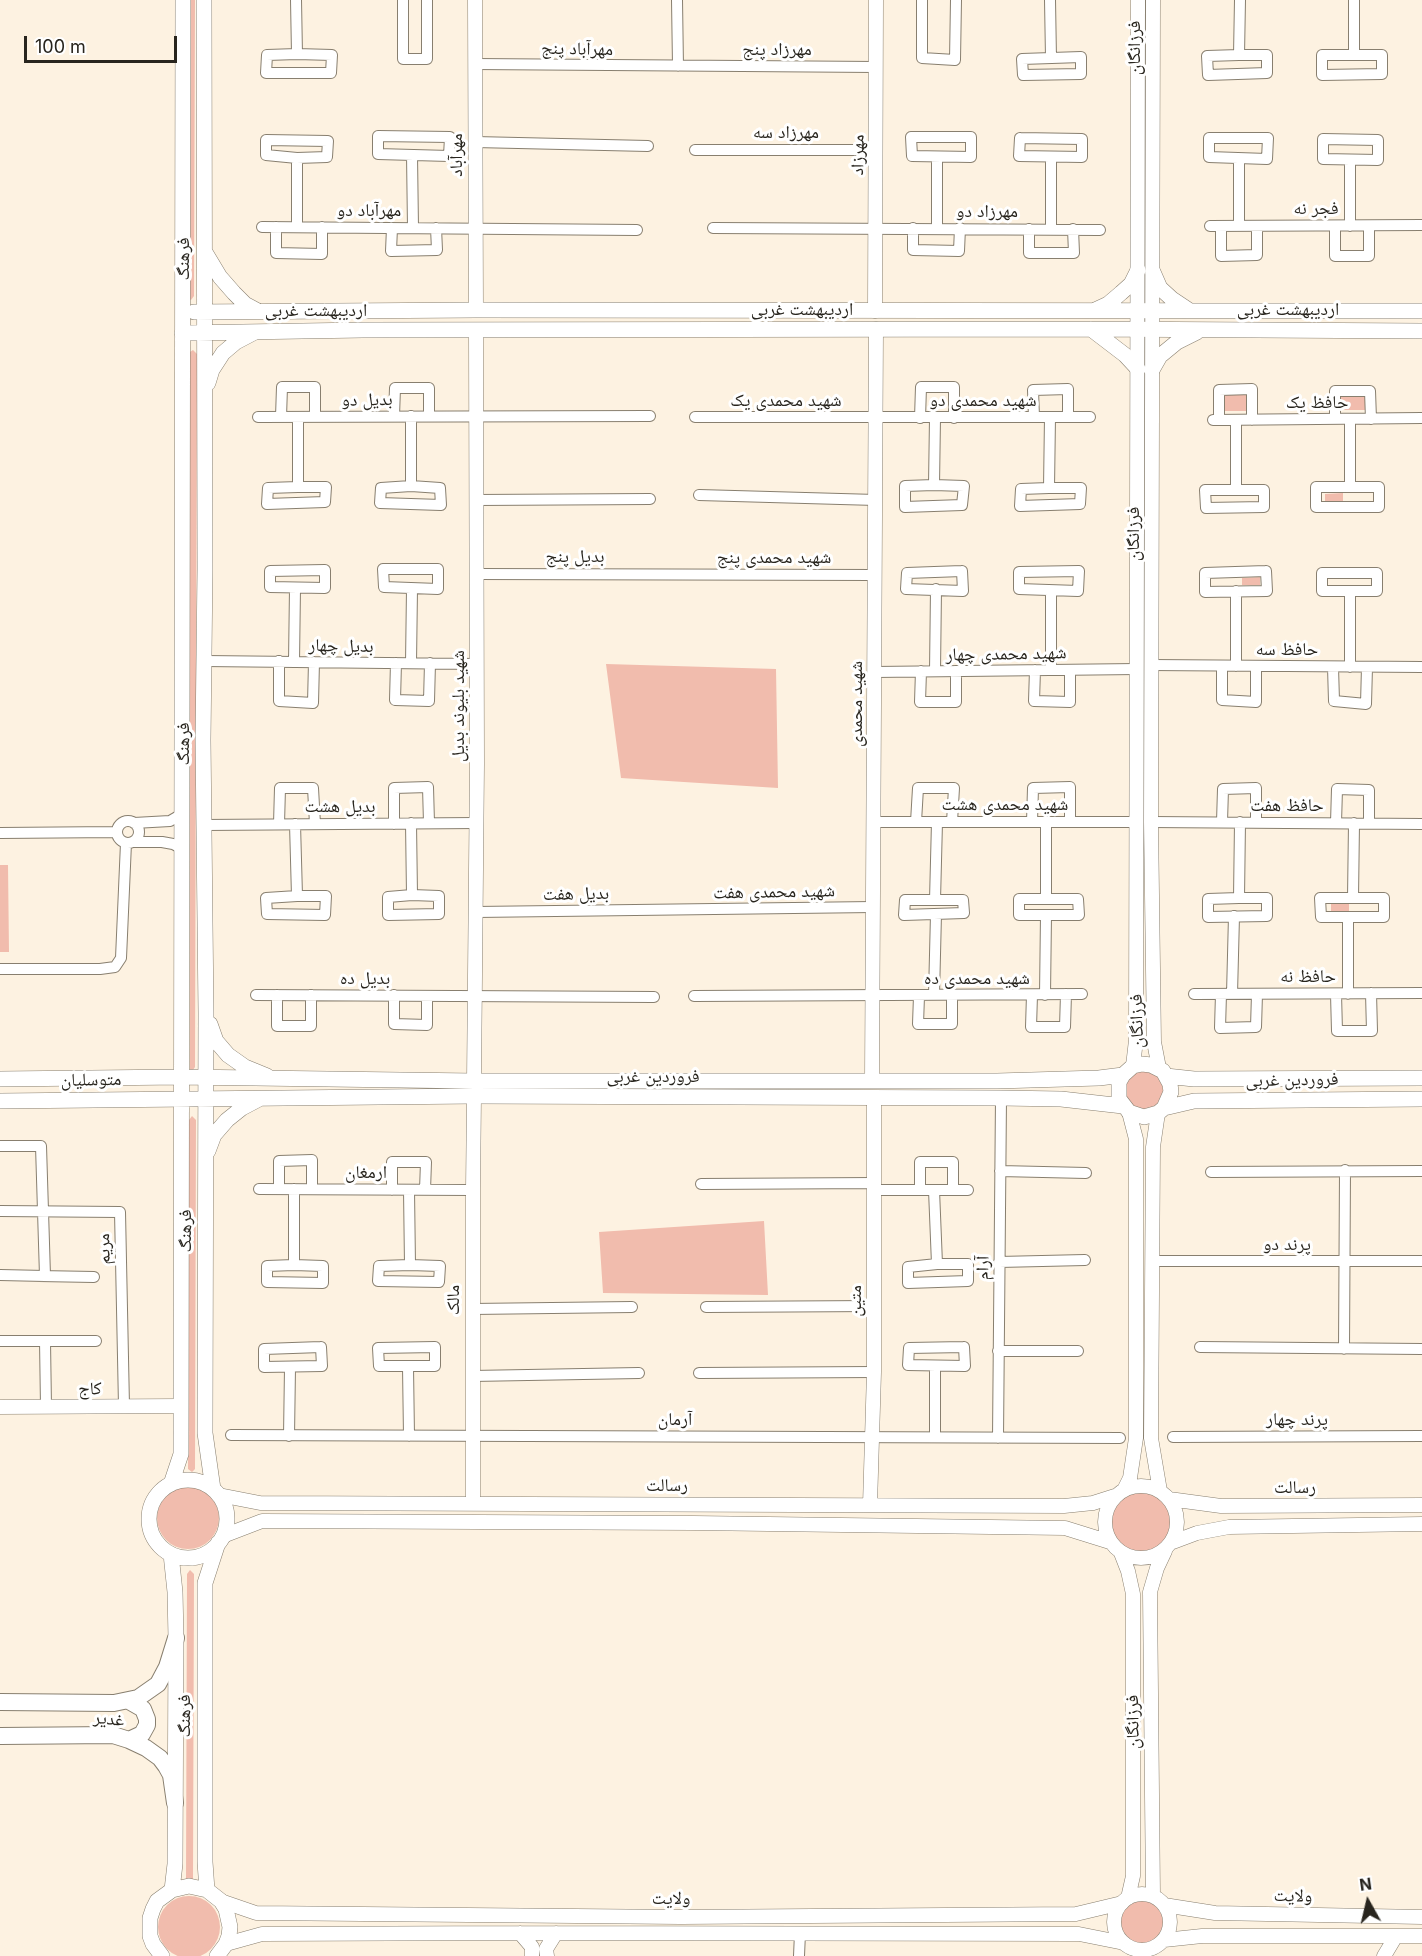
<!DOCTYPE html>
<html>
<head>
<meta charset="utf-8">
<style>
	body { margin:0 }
	#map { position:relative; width:1422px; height:1956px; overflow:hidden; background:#fdf2e1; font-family:Inter,sans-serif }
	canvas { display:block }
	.north { position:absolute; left:1338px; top:1872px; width:60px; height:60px; -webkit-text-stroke:4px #fff; paint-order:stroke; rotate:352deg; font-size:16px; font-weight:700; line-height:24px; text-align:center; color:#28251e }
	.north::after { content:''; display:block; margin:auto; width:21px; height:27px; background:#28251e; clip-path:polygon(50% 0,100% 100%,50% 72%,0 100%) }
	.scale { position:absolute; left:24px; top:36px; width:153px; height:27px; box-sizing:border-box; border:3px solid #28251e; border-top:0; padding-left:8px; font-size:18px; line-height:21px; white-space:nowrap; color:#28251e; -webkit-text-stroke:4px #fff; paint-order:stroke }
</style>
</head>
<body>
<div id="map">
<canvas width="1422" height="1956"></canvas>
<div class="north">N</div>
<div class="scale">100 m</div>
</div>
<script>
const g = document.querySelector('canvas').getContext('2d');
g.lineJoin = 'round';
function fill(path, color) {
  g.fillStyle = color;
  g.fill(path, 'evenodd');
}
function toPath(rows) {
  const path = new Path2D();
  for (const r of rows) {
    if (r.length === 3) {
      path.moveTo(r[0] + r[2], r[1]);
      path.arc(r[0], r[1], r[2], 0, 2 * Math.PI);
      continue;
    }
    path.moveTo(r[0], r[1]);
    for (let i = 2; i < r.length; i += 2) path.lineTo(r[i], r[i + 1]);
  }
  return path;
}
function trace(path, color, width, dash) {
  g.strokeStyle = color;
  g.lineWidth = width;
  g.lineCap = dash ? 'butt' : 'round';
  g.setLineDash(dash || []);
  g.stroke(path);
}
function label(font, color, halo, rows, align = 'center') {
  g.font = font + ' Inter,"Noto Naskh Arabic",sans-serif';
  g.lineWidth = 6;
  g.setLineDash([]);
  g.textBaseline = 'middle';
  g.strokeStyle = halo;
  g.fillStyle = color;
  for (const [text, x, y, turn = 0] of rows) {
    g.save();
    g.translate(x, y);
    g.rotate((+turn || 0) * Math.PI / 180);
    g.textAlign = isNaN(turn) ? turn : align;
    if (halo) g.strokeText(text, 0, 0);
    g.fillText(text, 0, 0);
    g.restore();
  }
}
fill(toPath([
	[188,0,195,0,194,296,191,300,189,299],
	[193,350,197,354,195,1067,193,1070,190,1070,190,352],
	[1339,394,1365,394,1366,410,1340,410],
	[1223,395,1249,395,1249,411,1223,411],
	[1343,493,1343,501,1325,501,1325,494],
	[1260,577,1260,585,1242,585,1242,578],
	[606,664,776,669,778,788,621,778],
	[0,865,8,865,9,952,0,952],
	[1349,903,1349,911,1331,911,1331,904],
	[1144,1090,19],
	[192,1116,196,1120,195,1469,192,1472,188,1469,189,1120],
	[764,1221,768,1295,603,1293,599,1232],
	[188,1518,31],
	[1141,1523,31],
	[190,1570,194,1574,193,1878,193,1880,186,1880,187,1574],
	[189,1927,31],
	[1142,1922,21]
]), '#f1bcad');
const minor = toPath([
	[296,0,297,54],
	[403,0,403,59,427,59,427,0],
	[677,0,678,66],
	[922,0,922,58,955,60,956,0],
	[1050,0,1051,58],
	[297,54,332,55,331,73,266,73,267,55,297,54],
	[1239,55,1267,55,1267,73,1208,75,1207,56,1239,55],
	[1239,55,1240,0],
	[1322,55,1382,55,1382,74,1322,75,1322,55],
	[1354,55,1354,0],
	[1081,57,1081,74,1023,75,1022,59,1081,57],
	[475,64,876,67],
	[378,136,450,137,449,156,378,154,378,136],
	[911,137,971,137,971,157,912,156,911,137],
	[1020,138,1082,139,1082,157,1019,156,1020,138],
	[1209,138,1268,138,1267,159,1209,157,1209,138],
	[1323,139,1378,140,1378,160,1323,159,1323,139],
	[266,140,328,141,327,157,297,158,266,155,266,140],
	[475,142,648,146],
	[695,150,877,150],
	[412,155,413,228],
	[1239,159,1239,226],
	[1210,226,1422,225],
	[1221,226,1221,256,1257,255,1257,226],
	[1335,226,1335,256,1369,256,1369,226],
	[1350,226,1350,160],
	[262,227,637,230],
	[276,227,276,253,322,254,322,227],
	[297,227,297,158],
	[392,228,391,251,437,250,436,228],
	[713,228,1100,230],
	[913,228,913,250,959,251,960,228],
	[937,228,937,157],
	[1029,229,1029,253,1074,253,1073,229],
	[1051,229,1051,157],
	[394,416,395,388,429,388,429,415],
	[411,416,411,486],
	[258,417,650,416],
	[281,417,282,387,315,387,315,417],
	[298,417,298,487],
	[695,417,1090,417],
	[1034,417,1033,390,1068,389,1068,417],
	[920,418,921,387,954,387,954,418],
	[1335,419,1335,391,1370,391,1371,419],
	[1350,419,1350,487],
	[1213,420,1422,418],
	[1219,420,1219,390,1252,389,1252,420],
	[934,485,964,486,962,505,905,507,905,486,934,485],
	[934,485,935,418],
	[411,486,440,488,441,505,380,503,381,488,411,486],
	[298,487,326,487,325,502,267,504,268,488,298,487],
	[1316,487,1379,487,1379,507,1316,507,1316,487],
	[1049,488,1081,488,1080,504,1020,506,1021,489,1049,488],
	[1049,488,1050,417],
	[1205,490,1264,490,1264,507,1206,508,1205,490],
	[1236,490,1236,420],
	[699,495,876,500],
	[476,500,650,499],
	[383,569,438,569,438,589,384,587,383,569],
	[325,570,325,588,270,587,270,571,325,570],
	[962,571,963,591,906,589,907,573,962,571],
	[1079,571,1078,591,1019,589,1019,572,1079,571],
	[1266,571,1267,591,1205,592,1205,573,1266,571],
	[1322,573,1377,573,1377,591,1322,591,1322,573],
	[476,574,875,575],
	[1236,591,1236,666],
	[1350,591,1350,667],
	[205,661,477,664],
	[279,661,279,701,313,703,314,662],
	[294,662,295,588],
	[396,663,395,700,429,701,430,663],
	[411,663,412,589],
	[1151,665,1422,667],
	[1222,666,1222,700,1256,702,1256,666],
	[1333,667,1334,701,1366,704,1367,667],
	[1035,670,1034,701,1070,702,1070,670],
	[1051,670,1051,591],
	[921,671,920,702,956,702,956,671],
	[935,671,936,589],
	[875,672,1137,669],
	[128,832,11],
	[874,822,1137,822],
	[916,822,918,788,954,788,952,822],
	[1032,822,1033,788,1070,787,1070,822],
	[1046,822,1046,899],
	[1151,822,1422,824],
	[1222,822,1223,789,1256,788,1256,823],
	[134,823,170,821,182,814],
	[411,823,412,895],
	[1336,823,1337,789,1369,790,1369,823],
	[279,824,280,788,313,788,315,824],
	[295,824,297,896],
	[394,824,394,788,428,787,429,823],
	[204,825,477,823],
	[0,833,116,832],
	[133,842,162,842,173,844,182,849],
	[412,895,439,896,439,914,388,915,388,897,412,895],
	[297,896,326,896,325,915,267,914,266,898,297,896],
	[1239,898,1267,898,1267,916,1208,917,1208,899,1239,898],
	[1239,898,1240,822],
	[1320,898,1384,898,1384,917,1321,917,1320,898],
	[1353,898,1354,823],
	[1019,899,1078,899,1079,915,1019,915,1019,899],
	[905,900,963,900,964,913,904,915,905,900],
	[935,900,937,822],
	[476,912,873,907],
	[0,969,100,969,115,967,121,958,126,843],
	[1194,994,1422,993],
	[1221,994,1220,1028,1256,1027,1257,994],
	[1232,994,1234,916],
	[1336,994,1337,1031,1372,1031,1371,993],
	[1348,994,1348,917],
	[256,995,654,997],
	[277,995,277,1026,311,1026,311,995],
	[394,995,394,1024,427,1025,427,996],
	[934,995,936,914],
	[1032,995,1031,1027,1065,1027,1066,994],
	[1045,995,1046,915],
	[694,996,1082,994],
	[919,996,918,1024,952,1024,952,995],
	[0,1146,41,1146,45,1276,0,1275],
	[1000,1171,1086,1173],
	[1211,1172,1422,1171],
	[701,1184,875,1183],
	[259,1189,473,1190],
	[279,1189,279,1161,312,1160,312,1189],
	[294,1189,294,1265],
	[392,1190,392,1162,426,1162,425,1190],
	[409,1190,410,1265],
	[875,1190,968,1190],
	[920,1190,920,1162,953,1162,953,1190],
	[934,1190,937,1264],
	[0,1211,120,1212,124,1406],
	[1151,1261,1422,1261],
	[999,1262,1085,1260],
	[937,1264,968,1264,968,1281,908,1283,908,1267,937,1264],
	[294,1265,323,1266,323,1283,267,1282,267,1266,294,1265],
	[410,1265,440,1266,439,1282,378,1281,379,1266,410,1265],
	[39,1276,94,1277],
	[706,1307,874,1306],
	[472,1309,632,1307],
	[0,1341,96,1341],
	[45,1341,46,1407],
	[321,1347,322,1366,264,1367,264,1349,321,1347],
	[435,1347,435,1366,379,1366,378,1348,435,1347],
	[964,1347,965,1366,908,1365,909,1348,964,1347],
	[1200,1347,1422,1349],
	[1344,1349,1345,1170],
	[998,1351,1078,1351],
	[408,1367,409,1436],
	[699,1373,874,1372],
	[472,1376,639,1373],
	[231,1435,1120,1438],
	[289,1436,290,1368],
	[935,1437,935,1366],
	[1173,1437,1422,1436],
	[998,1438,1001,1098],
	[799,1956,800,1933]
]);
const tertiary = toPath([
	[475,0,476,310],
	[1153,0,1151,822,1154,1042,1159,1068],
	[875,311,876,0],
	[1133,1066,1136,1040,1138,0],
	[872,1080,876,329],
	[474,1081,477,764,476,331],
	[1158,1113,1153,1147,1151,1438,1160,1491],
	[0,1407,181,1406],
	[1141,1522,36],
	[1124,1490,1130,1478,1136,1438,1136,1139,1129,1112],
	[219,1495,260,1503,1064,1506,1093,1503,1115,1496],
	[1169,1499,1221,1506,1422,1505],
	[473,1504,473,1190,474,1096],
	[870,1505,874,1372,874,1098],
	[223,1536,262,1521,694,1523,1065,1528,1110,1542],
	[1173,1542,1197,1533,1229,1527,1422,1524],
	[1121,1553,1128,1571,1133,1594,1133,1876,1128,1898],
	[1142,1922,28],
	[1153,1896,1150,1592,1157,1568,1165,1551],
	[221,1901,256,1913,681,1917,1076,1914,1122,1903],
	[1164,1905,1215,1913,1422,1917],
	[520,1933,532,1947,532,1956],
	[1164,1940,1202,1936,1422,1936],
	[226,1944,262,1934,520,1933,1079,1934,1124,1943],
	[547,1956,546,1949,556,1933],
	[1384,1956,1396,1936]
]);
const secondary = toPath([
	[204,0,205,569,203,740,206,1013,205,1433,213,1489],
	[205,252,220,277,234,293,245,304,258,311],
	[1153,272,1160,288,1172,299,1190,311],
	[1095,310,1108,304,1121,293,1131,284,1138,270],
	[194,312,476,310,1422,311],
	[1091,329,1125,355,1138,369],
	[182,333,363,330,1091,329,1422,331],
	[1152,370,1160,356,1177,342,1197,332],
	[208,383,212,370,223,353,236,342,255,332],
	[210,1024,216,1041,228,1055,245,1067,267,1076],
	[1166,1076,1194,1079,1422,1078],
	[0,1079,182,1077,474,1081,997,1081,1099,1078,1123,1075],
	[0,1101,474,1096,1001,1098,1061,1099,1123,1106],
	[1164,1108,1171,1092,1170,1084,1163,1071,1151,1065,1142,1064,1133,1066,1123,1075,1119,1082,1119,1099,1129,1112,1144,1117,1158,1113,1164,1108,1194,1101,1422,1099],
	[208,1151,214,1135,227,1120,242,1108,259,1099],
	[188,1519,39],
	[171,1484,181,1454,183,0],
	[171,1554,175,1592,176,1638,175,1864,172,1890],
	[207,1890,205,1862,205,1583,218,1543],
	[162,1956,153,1944,150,1936,150,1918,153,1909,157,1901,172,1890,189,1886,207,1890,221,1901,226,1909,230,1927,229,1936,226,1944,217,1956]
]);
const primary = toPath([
	[0,1702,114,1703,138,1698,158,1684,167,1667,176,1638],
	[0,1736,113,1735,129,1740,146,1748,160,1758,166,1766,171,1775,175,1803],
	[129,1740,142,1734,147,1725,147,1719,143,1709,129,1701]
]);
trace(minor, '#887f6f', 12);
trace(tertiary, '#887f6f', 15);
trace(secondary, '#887f6f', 16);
trace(primary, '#887f6f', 18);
trace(minor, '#fff', 10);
trace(tertiary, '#fff', 14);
trace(secondary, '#fff', 15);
trace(primary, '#fff', 16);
label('18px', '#28251e', '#fff', [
	["فرزانگان",1135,48,-90],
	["مهرآباد پنج",577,49,1],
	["مهرزاد پنج",777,50],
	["مهرزاد سه",786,133],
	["مهرآباد",457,155,-90],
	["مهرزاد",858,155,-89],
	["فجر نه",1316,209],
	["مهرآباد دو",369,211],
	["مهرزاد دو",987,212],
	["فرهنگ",184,259,-90],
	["اردیبهشت غربی",802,310],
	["اردیبهشت غربی",1288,310],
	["اردیبهشت غربی",316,311],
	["بدیل دو",367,400,-1],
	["شهید محمدی یک",786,401],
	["شهید محمدی دو",983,401],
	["حافظ یک",1317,403],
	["فرزانگان",1134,534,-90],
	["بدیل پنج",575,557],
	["شهید محمدی پنج",774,558],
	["بدیل چهار",341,646,1],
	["حافظ سه",1287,650],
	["شهید محمدی چهار",1006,654,-1],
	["شهید محمدی",857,704,-90],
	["شهید بلیوند بدیل",459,706,-90],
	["فرهنگ",184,744,-90],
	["شهید محمدی هشت",1005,805],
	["حافظ هفت",1287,806],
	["بدیل هشت",340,807],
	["شهید محمدی هفت",774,892,-1],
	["بدیل هفت",576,894,-1],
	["حافظ نه",1308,977],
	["بدیل ده",365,979],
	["شهید محمدی ده",977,979],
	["فرزانگان",1137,1021,-92],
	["فروردین غربی",653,1077],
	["متوسلیان",91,1080,-1],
	["فروردین غربی",1292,1080,-1],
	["ارمغان",366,1173],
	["فرهنگ",186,1231,-90],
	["پرند دو",1287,1245],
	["مریم",104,1249,-91],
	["آرام",983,1268,-89],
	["مالک",454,1300,-90],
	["متین",856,1301,-90],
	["کاج",90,1389,-1],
	["آرمان",675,1420],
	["پرند چهار",1297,1420],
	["رسالت",667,1486],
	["رسالت",1295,1488],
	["فرهنگ",185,1716,-90],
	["غدیر",109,1719,6],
	["فرزانگان",1133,1722,-91],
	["ولایت",1293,1896,1],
	["ولایت",671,1899]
]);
</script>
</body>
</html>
